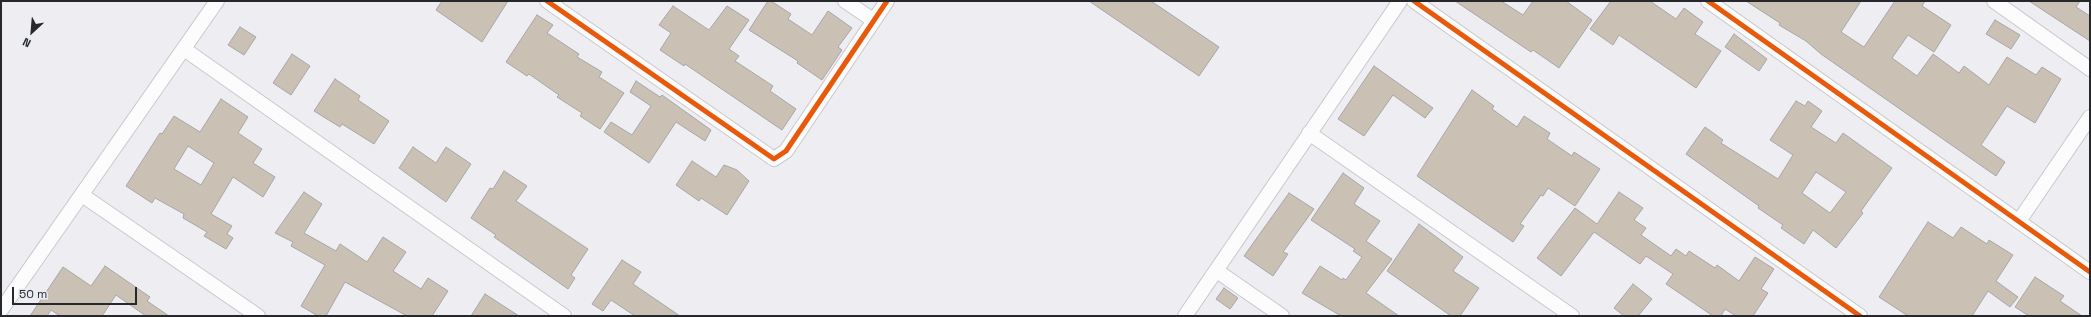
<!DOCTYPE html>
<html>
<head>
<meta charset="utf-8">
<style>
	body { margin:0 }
	#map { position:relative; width:2091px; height:317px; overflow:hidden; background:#ededf2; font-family:"Space Grotesk",sans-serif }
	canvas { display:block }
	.frame { position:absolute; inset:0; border:2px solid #27282b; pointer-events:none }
	.north { position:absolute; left:12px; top:12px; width:40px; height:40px; -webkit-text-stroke:3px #eaecf5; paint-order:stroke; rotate:206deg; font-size:11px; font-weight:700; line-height:16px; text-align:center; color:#27282b }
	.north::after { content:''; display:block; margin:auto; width:14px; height:18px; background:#27282b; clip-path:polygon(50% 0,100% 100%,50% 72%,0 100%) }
	.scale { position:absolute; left:12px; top:287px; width:125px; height:18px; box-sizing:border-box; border:2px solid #27282b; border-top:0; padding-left:5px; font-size:12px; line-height:14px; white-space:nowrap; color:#27282b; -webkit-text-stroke:3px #eaecf5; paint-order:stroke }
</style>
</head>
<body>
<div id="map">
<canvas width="2091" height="317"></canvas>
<div class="frame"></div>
<div class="north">N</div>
<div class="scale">50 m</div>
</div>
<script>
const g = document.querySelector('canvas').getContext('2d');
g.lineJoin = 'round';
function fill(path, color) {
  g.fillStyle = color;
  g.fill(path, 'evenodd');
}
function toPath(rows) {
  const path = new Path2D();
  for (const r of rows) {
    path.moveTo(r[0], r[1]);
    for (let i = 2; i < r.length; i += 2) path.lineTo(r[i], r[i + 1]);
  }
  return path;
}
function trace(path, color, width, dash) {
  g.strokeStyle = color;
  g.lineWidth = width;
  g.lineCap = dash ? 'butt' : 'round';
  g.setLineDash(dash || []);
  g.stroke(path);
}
const building = toPath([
	[442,1,508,1,482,42,436,10,442,1],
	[768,1,771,1,791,14,788,19,812,35,828,11,852,28,838,47,842,50,822,80,797,63,798,61,749,30,768,1],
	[1089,1,1151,1,1219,47,1199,76,1089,1],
	[1455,1,1501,1,1523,15,1533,1,1566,1,1592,20,1559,68,1533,50,1531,52,1455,1],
	[1611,1,1650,1,1676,19,1684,8,1703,22,1695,34,1721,51,1696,88,1619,35,1613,45,1590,29,1611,1],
	[1746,1,1861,1,1841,32,1864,47,1895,1,1925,1,1922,6,1951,25,1934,52,1908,35,1892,58,1917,76,1933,54,1959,73,1964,66,1989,85,2007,57,2036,75,2042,67,2061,79,2035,123,2007,106,1981,145,2005,162,1996,176,1821,54,1806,41,1779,25,1780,23,1746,1],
	[2029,1,2080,1,2076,7,2090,16,2090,41,2029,1],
	[673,6,709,30,727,6,749,20,729,49,739,56,735,61,773,86,770,91,796,109,782,130,685,64,684,66,660,50,671,33,659,25,673,6],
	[537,15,553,25,547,33,579,54,577,57,602,72,599,77,624,93,600,129,580,116,582,113,557,97,559,95,529,74,527,76,506,62,537,15],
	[1995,20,2020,35,2011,49,1986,34,1995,20],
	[240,27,256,37,244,55,228,45,240,27],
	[1734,34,1767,59,1759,71,1725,47,1734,34],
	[292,54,310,66,291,95,273,83,292,54],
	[1374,66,1433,108,1425,118,1393,95,1364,136,1338,119,1374,66],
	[335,79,360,96,358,100,389,121,374,144,342,124,340,127,314,111,335,79],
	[636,81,660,97,662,95,711,130,705,141,676,122,649,163,604,132,611,122,632,135,651,106,630,92,636,81],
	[1472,90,1494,106,1492,109,1517,127,1524,116,1550,133,1547,139,1572,156,1574,152,1600,169,1575,206,1548,188,1543,196,1541,195,1520,224,1524,226,1513,242,1417,176,1472,90],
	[221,99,248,117,238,133,262,149,253,163,275,177,263,197,233,177,211,214,232,226,227,234,233,238,226,249,204,236,207,232,183,218,184,214,155,198,152,203,126,186,160,133,162,134,174,116,200,132,221,99],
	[188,146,214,163,201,185,174,169,188,146],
	[1796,101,1805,106,1808,101,1822,111,1811,127,1836,143,1843,133,1892,168,1861,211,1863,213,1836,248,1813,230,1804,244,1781,228,1783,225,1758,208,1759,206,1686,154,1705,127,1723,140,1721,143,1778,179,1793,155,1770,140,1796,101],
	[1816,172,1846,192,1830,213,1802,193,1816,172],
	[413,147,436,163,446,147,471,164,446,202,399,168,413,147],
	[692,161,716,177,724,165,737,170,749,181,727,215,701,198,699,201,676,185,692,161],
	[504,171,527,186,516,201,588,249,571,275,575,278,568,289,494,237,496,235,471,218,490,188,493,189,504,171],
	[1343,173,1364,188,1354,204,1380,221,1366,241,1392,259,1366,293,1399,316,1341,316,1302,293,1320,266,1342,280,1343,278,1346,280,1362,257,1353,251,1355,249,1311,220,1343,173],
	[304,192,322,204,304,233,336,251,340,244,367,262,383,237,406,252,393,271,421,289,428,278,448,291,432,316,407,316,345,282,326,316,318,316,301,306,325,265,291,246,293,242,275,233,304,192],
	[1619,192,1643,208,1634,220,1646,228,1641,235,1671,256,1676,249,1686,256,1689,251,1715,268,1717,265,1739,281,1755,257,1774,269,1761,289,1768,293,1753,316,1736,316,1725,309,1721,316,1713,316,1666,284,1673,274,1646,256,1640,264,1594,232,1561,276,1537,258,1575,208,1597,224,1619,192],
	[1289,193,1314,209,1283,252,1288,254,1273,276,1244,256,1289,193],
	[1928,222,1953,238,1961,227,1987,244,1989,240,2013,255,1996,281,2018,297,2010,307,1988,291,1972,316,1908,316,1879,297,1928,222],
	[1419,224,1463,257,1453,271,1479,288,1460,316,1451,316,1387,271,1419,224],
	[622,260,641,272,633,284,680,316,635,316,611,300,603,311,592,304,622,260],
	[105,266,150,297,147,301,169,316,146,316,116,295,102,316,60,316,51,310,47,316,30,316,63,267,91,286,105,266],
	[2035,277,2064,296,2060,301,2082,316,2029,316,2015,307,2035,277],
	[1633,284,1652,299,1638,316,1624,316,1614,308,1633,284],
	[1224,288,1238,298,1230,309,1216,299,1224,288],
	[485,294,519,316,471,316,485,294]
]);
fill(building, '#cac0b3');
trace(building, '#a7a6a7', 1);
const street = toPath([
	[547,1,774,159,786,151,887,1],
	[845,1,873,20],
	[1414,1,1860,316],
	[1708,1,2090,272],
	[1994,1,2090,69],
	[184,49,564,316],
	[1309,133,1572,316],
	[82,195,258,316],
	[2019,221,2090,117],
	[1217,271,1282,316],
	[1,310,217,1],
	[1185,316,1400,1]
]);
trace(street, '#c8c9cc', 16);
trace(street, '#fcfcfd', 14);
trace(toPath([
	[547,1,774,159,786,151,887,1],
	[1414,1,1860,316],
	[1708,1,2090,272]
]), '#e8590c', 5);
</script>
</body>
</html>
